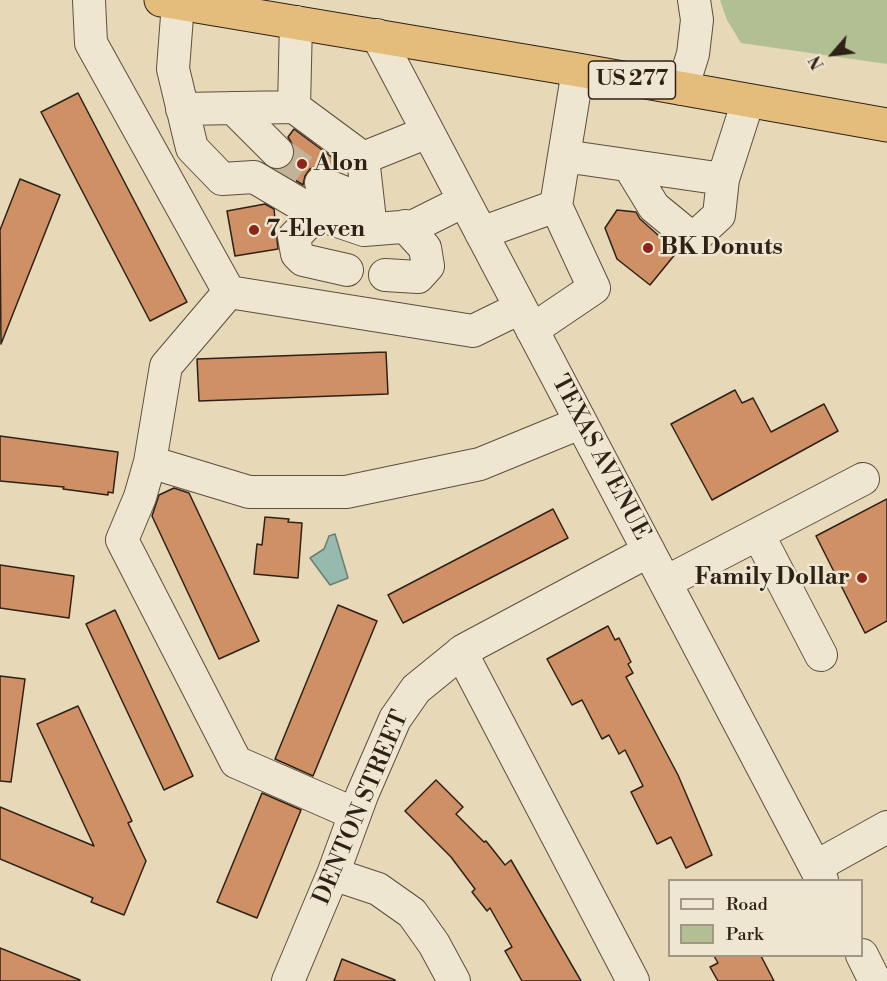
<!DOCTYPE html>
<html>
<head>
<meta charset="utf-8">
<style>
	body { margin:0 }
	#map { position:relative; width:887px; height:981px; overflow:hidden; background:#e7d8b8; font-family:"Libre Bodoni",serif }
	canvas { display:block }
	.legend { position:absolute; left:668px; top:879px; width:195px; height:78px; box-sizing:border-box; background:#efe6d1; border:2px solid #a29786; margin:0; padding:8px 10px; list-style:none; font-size:18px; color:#2e2116 }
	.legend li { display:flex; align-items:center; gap:12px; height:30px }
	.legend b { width:30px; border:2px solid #a29786 }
	.north { position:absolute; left:803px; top:24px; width:60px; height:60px; -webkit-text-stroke:4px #efe6d1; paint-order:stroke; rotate:242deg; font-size:16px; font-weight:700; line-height:24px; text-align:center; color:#2e2116 }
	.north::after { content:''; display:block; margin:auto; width:21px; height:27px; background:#2e2116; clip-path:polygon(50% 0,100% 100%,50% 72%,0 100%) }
</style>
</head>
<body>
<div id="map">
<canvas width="887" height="981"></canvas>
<ul class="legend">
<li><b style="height:8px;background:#efe6d1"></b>Road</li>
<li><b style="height:16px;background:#b2bf92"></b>Park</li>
</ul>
<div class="north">N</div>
</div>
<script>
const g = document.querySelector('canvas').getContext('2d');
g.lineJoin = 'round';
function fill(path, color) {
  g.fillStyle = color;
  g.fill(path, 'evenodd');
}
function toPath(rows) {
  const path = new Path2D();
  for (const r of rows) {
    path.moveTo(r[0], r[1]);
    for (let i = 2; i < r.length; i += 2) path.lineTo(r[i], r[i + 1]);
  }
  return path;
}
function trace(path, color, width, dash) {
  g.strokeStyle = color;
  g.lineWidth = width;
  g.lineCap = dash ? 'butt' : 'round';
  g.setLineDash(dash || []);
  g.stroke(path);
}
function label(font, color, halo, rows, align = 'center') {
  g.font = font + ' "Libre Bodoni",serif';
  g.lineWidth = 5;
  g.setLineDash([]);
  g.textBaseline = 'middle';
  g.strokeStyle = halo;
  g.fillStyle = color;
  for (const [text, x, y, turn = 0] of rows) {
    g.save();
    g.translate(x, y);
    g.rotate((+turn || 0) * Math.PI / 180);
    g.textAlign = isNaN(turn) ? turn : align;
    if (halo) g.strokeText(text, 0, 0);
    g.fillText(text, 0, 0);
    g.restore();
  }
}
fill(toPath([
	[720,0,887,0,887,64,741,43,727,20]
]), '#b2bf92');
const water = toPath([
	[335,534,348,578,330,585,310,558,324,549,329,536,335,534]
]);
fill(water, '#97baae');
trace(water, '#6d7d71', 1.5);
const building = toPath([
	[78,93,187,302,150,321,41,112,78,93],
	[294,129,337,161,332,168,319,165,310,169,305,176,303,185,277,169,289,165,294,157,294,147,288,137,294,129],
	[20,179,60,195,1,344,0,230,20,179],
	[265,204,274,209,278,249,235,256,227,211,265,204],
	[617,210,636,212,640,219,677,252,650,285,617,259,605,228,617,210],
	[386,352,388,394,199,401,197,359,386,352],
	[735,390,742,403,753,398,771,432,824,404,838,431,712,500,671,424,735,390],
	[0,436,118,452,113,493,108,492,108,495,63,489,64,487,0,481,0,436],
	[174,488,189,493,259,641,219,659,152,516,159,495,174,488],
	[887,499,887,621,865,633,816,536,887,499],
	[553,509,568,538,403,623,388,595,553,509],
	[265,517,289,519,288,522,302,523,298,578,254,574,257,544,262,545,265,517],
	[0,565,74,576,69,618,0,608,0,565],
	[338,605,377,621,313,776,275,759,338,605],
	[115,610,193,776,164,790,86,624,115,610],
	[608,626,615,640,619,638,631,662,628,664,633,673,626,677,678,775,712,855,686,868,671,837,657,844,631,792,643,786,625,750,619,754,609,735,602,739,582,700,572,705,547,659,608,626],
	[0,676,25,679,11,782,0,781,0,676],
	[78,706,132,821,128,823,146,861,124,915,91,902,93,898,0,859,0,807,94,846,37,724,78,706],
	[436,780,463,807,456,814,484,842,486,841,505,865,511,860,581,981,522,981,505,951,512,947,490,908,487,911,472,892,475,889,451,857,405,811,436,780],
	[262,793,301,810,257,918,217,902,262,793],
	[0,948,80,980,80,981,0,981,0,948],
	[714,956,761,956,774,981,718,981,710,967,718,963,714,956],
	[342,959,395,980,395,981,334,981,342,959]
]);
fill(building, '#cf9066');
trace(building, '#2e2116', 1.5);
trace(toPath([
	[277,152,321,183]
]), '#c2b398', 32, [32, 16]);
const minor = toPath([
	[89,0,91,43,229,292],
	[178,3,173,69,192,148,222,179,254,177,317,214,364,230,414,226,464,201],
	[296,22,294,107,363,158,428,132],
	[377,35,822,880],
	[682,89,693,54,697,20,694,0],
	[233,108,277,152],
	[182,109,294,107],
	[564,156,578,70],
	[363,158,371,229],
	[629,166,654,207,693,239,719,215,723,179,748,101],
	[321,183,368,202],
	[317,214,294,237,297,254,303,260,347,270],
	[481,233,556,206,564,156,723,179],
	[385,275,418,277,428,266,425,248,405,226],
	[520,308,473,331,229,292,166,366,150,462,249,492,346,492,480,464,580,423],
	[532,330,594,288,556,206],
	[150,462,140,497,122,540,236,762,355,814],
	[758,534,821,655],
	[666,582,863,479],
	[461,652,633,981],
	[815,867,887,827],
	[333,874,378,889,412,913,434,944,454,981],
	[862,955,875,981],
	[288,981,333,874,362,795,395,719,416,689,464,650,649,551]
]);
const highway = toPath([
	[161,0,578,70,887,125]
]);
trace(minor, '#5c4f3e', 34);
trace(highway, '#2e2116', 35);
trace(minor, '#efe6d1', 32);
trace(highway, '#e4bc7c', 33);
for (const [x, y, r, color] of [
	[302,164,6,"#8f2418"],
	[254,230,6,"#8f2418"],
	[648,248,6,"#8f2418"],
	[862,578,6,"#8f2418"]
]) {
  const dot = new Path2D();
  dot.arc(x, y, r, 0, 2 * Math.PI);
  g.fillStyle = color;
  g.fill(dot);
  trace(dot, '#efe6d1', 2);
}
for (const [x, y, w] of [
	[632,80,87]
]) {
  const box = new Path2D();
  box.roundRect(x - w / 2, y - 19, w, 38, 4.5);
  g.fillStyle = '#efe6d1';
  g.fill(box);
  trace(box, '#2e2116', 1.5);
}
label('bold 22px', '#2e2116', null, [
	["US 277",632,80]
]);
label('bold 24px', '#2e2116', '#efe6d1', [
	["Alon",314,164],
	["7-Eleven",266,230],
	["BK Donuts",660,248],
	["Family Dollar",850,578,"right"]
], 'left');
label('24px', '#2e2116', '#efe6d1', [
	["TEXAS AVENUE",600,458,62],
	["DENTON STREET",362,808,-67]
]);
</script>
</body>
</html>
